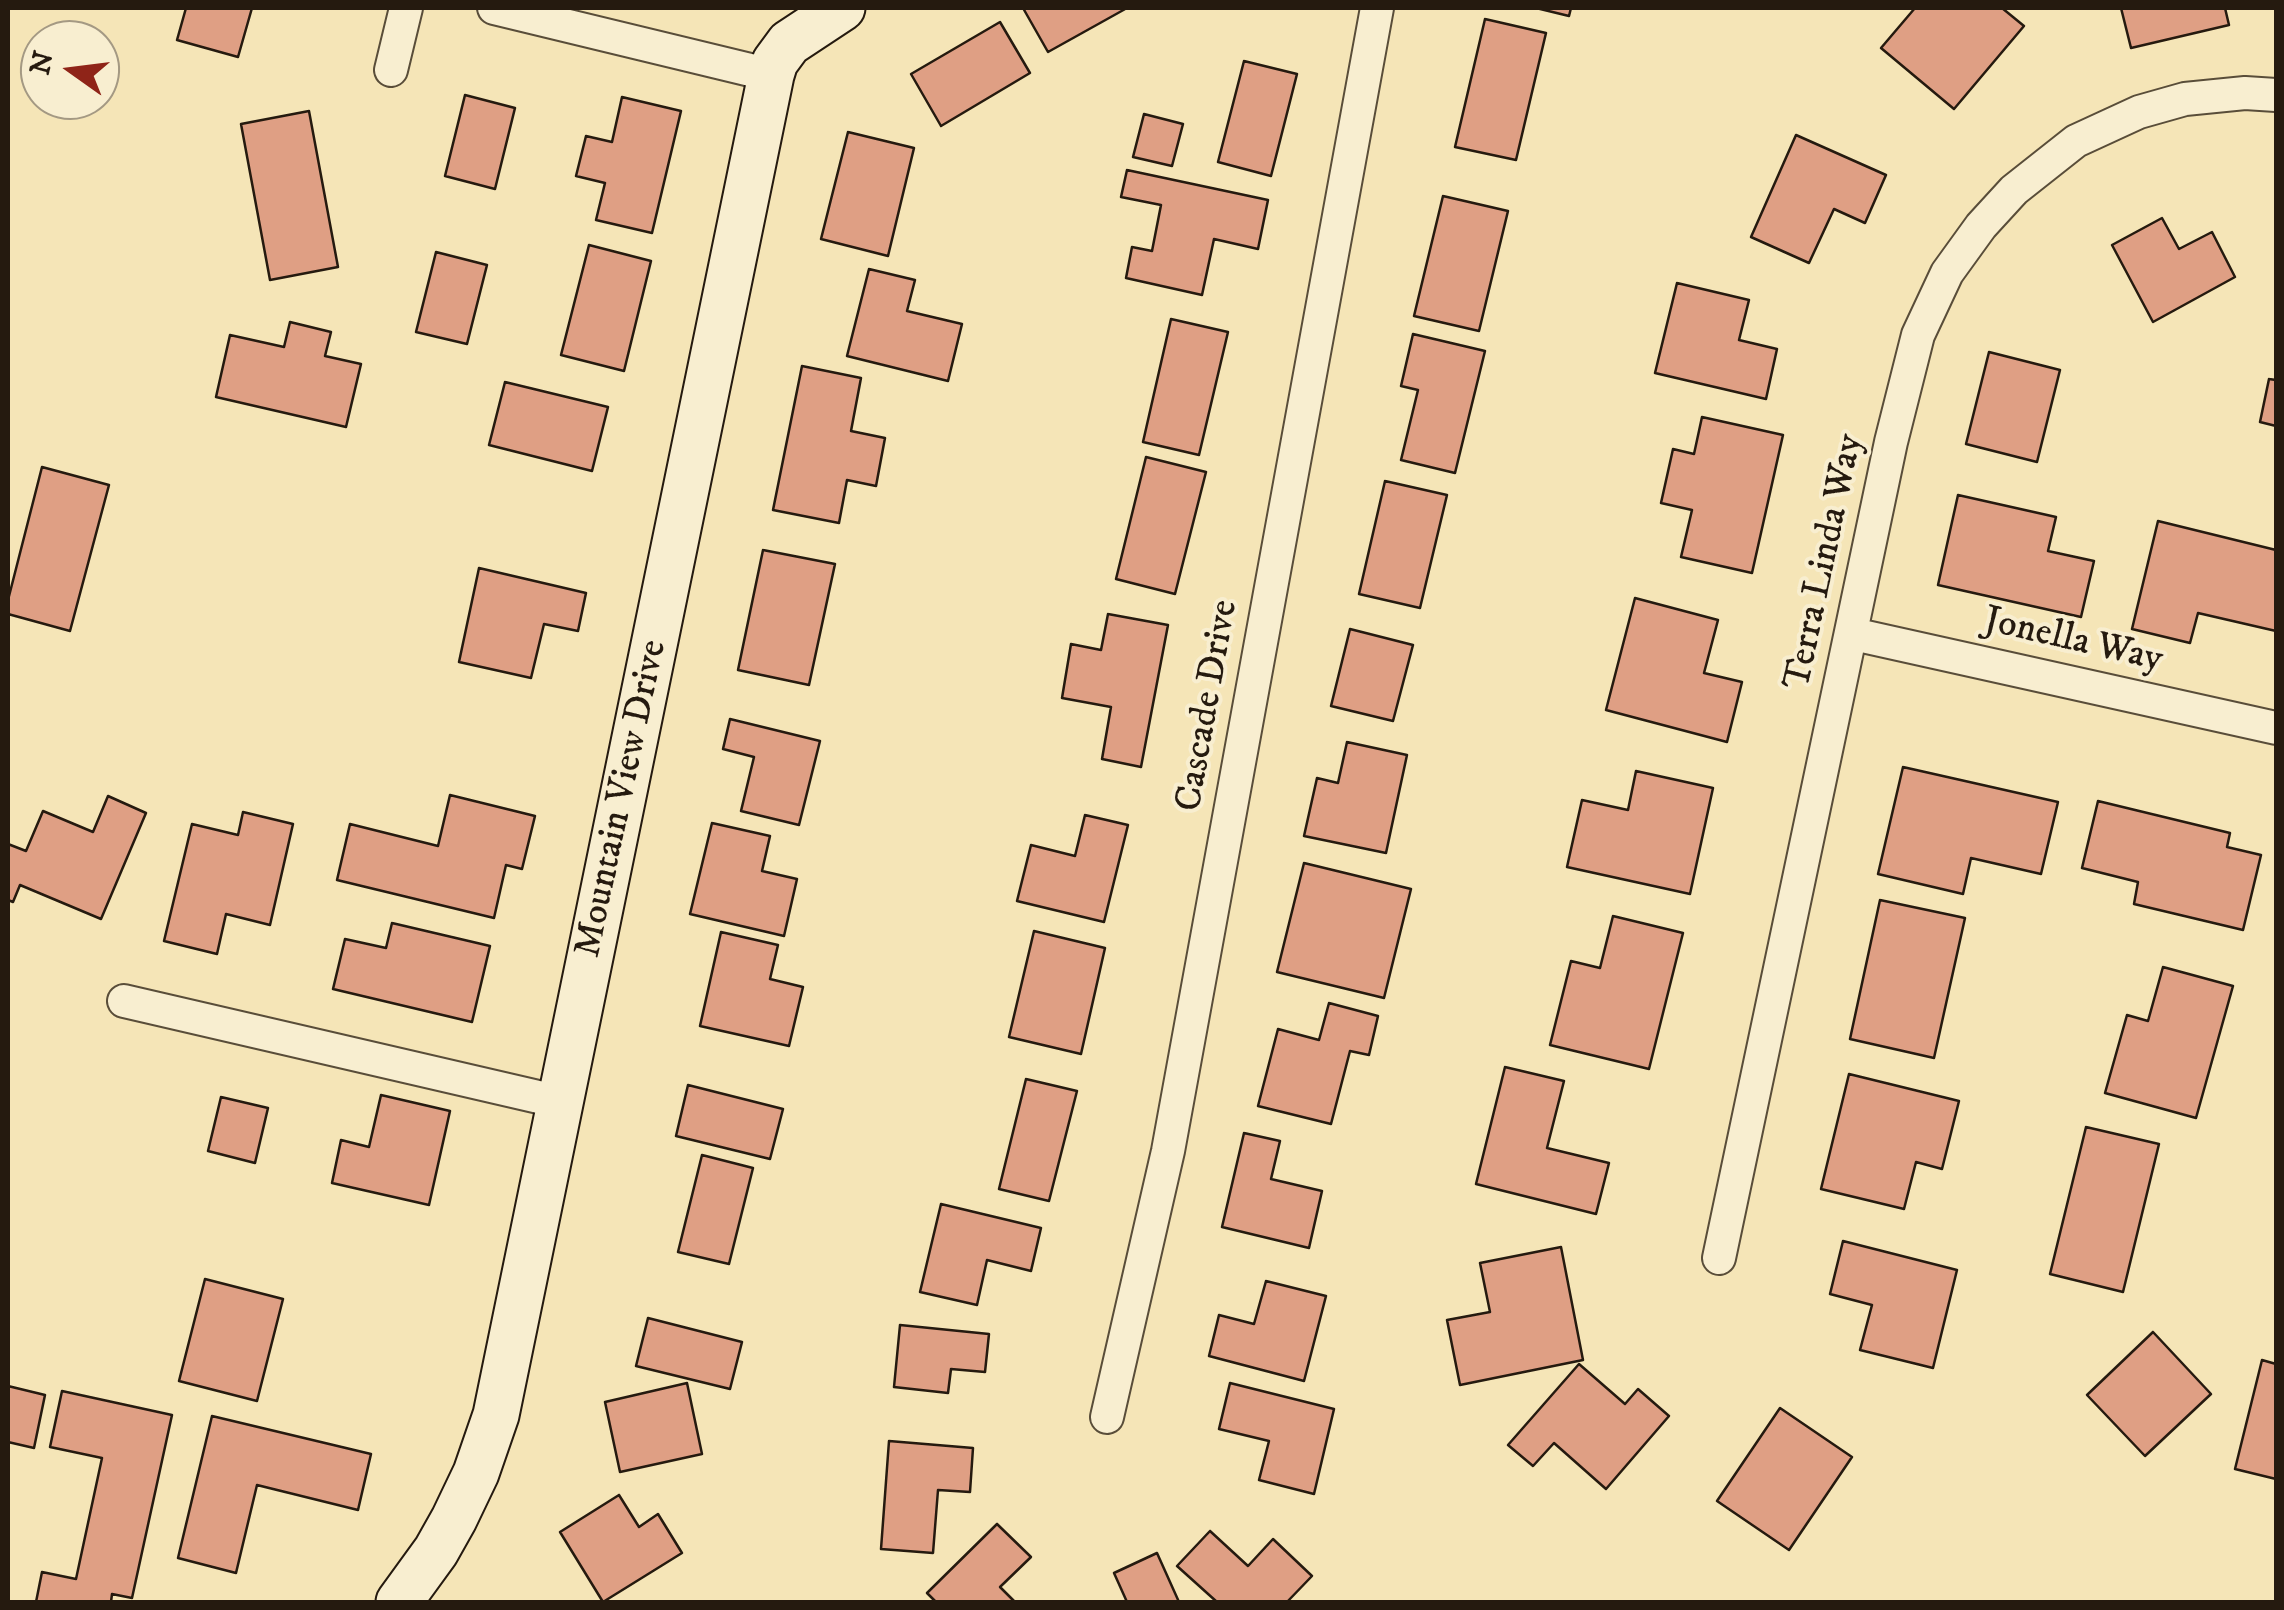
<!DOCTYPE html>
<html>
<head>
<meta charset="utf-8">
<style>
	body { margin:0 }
	#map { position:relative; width:2284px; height:1610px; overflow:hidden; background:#f5e5b7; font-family:"IM FELL DW Pica",serif }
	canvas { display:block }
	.frame { position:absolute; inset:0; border:10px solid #251a0f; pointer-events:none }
	.north { position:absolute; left:20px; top:20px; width:100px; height:100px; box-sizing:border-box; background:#f8eed0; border:2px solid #a49983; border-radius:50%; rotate:284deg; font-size:28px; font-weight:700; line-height:40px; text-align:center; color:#251a0f }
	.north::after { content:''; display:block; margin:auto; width:35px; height:45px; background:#8f2418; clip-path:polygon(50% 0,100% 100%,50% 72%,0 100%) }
</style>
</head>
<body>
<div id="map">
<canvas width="2284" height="1610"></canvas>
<div class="frame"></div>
<div class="north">N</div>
</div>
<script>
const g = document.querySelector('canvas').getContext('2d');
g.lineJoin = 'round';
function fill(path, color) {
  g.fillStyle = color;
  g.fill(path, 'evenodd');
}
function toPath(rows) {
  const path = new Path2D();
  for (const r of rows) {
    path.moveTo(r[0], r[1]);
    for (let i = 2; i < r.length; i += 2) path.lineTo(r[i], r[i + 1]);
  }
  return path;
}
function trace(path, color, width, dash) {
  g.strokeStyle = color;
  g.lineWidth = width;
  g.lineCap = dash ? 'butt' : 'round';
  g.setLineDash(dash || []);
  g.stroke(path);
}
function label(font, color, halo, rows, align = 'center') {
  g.font = font + ' "IM FELL DW Pica",serif';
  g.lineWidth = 8;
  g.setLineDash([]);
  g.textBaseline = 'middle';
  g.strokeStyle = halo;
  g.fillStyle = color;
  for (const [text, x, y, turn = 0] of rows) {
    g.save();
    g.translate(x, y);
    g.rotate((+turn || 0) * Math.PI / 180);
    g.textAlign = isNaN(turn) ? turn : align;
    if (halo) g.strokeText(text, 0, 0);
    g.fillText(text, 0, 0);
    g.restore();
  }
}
const building = toPath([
	[186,8,252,8,238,57,177,40,186,8],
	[1023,8,1127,8,1048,52,1023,8],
	[1536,8,1571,8,1569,16,1536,8],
	[1915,8,2002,8,2024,26,1954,109,1881,48,1915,8],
	[2121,8,2225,8,2229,25,2131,48,2121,8],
	[1485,19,1546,33,1516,160,1455,147,1485,19],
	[1000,22,1030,73,941,126,911,74,1000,22],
	[1244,61,1297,74,1271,176,1218,162,1244,61],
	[465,95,515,108,495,189,445,176,465,95],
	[622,97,681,111,652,233,596,220,605,183,576,176,586,136,612,142,622,97],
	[309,111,338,267,270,280,241,124,309,111],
	[1144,114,1183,124,1172,166,1133,157,1144,114],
	[848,132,914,148,888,256,821,239,848,132],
	[1796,135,1886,175,1865,223,1834,209,1809,263,1751,237,1796,135],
	[1127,170,1268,200,1258,249,1214,239,1202,295,1126,278,1132,247,1152,251,1161,205,1121,197,1127,170],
	[1443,196,1508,211,1479,331,1414,316,1443,196],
	[2162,218,2179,249,2212,232,2235,277,2153,322,2112,245,2162,218],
	[589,245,651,261,624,371,561,355,589,245],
	[436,252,487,265,467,344,416,332,436,252],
	[869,269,915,280,907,311,962,324,948,381,847,356,869,269],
	[1677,283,1749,300,1739,340,1777,349,1766,399,1655,373,1677,283],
	[1171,319,1228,332,1199,455,1143,442,1171,319],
	[290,322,331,332,325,356,361,364,346,427,216,397,230,335,284,347,290,322],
	[1413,334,1485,351,1455,473,1401,460,1418,390,1401,386,1413,334],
	[1989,352,2060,370,2037,462,1966,444,1989,352],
	[802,366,861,378,851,431,885,438,876,486,847,480,839,523,773,510,802,366],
	[2269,379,2276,380,2276,426,2260,422,2269,379],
	[505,382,608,407,592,471,489,445,505,382],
	[1702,417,1783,435,1752,573,1681,557,1692,510,1661,503,1673,449,1694,454,1702,417],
	[1146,457,1206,472,1175,594,1116,579,1146,457],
	[42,467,109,485,70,631,8,614,8,600,42,467],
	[1385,481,1447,495,1420,608,1359,594,1385,481],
	[1958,495,2056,517,2048,551,2094,561,2081,617,1938,585,1958,495],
	[2158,521,2276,550,2276,631,2198,613,2190,643,2132,629,2158,521],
	[763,550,835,564,809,685,738,670,763,550],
	[479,568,586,593,578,631,544,624,531,678,459,662,479,568],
	[1635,598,1718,620,1704,673,1742,682,1727,742,1606,710,1635,598],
	[1108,614,1168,625,1141,767,1102,759,1111,707,1062,698,1071,644,1101,650,1108,614],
	[1350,629,1413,645,1393,721,1331,706,1350,629],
	[730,719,820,741,799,825,741,811,754,757,723,749,730,719],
	[1347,742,1407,755,1386,853,1304,836,1317,778,1338,783,1347,742],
	[1903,767,2058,802,2041,874,1971,858,1963,894,1878,874,1903,767],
	[1636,771,1713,788,1690,894,1567,867,1582,800,1628,810,1636,771],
	[450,795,535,816,522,869,506,865,494,918,337,880,350,824,438,846,450,795],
	[108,796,146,813,101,919,20,885,13,902,8,900,8,844,26,851,43,811,93,832,108,796],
	[2098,801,2230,833,2227,847,2261,855,2243,930,2134,904,2138,882,2082,868,2098,801],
	[243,812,293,824,270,925,226,914,217,954,164,941,192,824,238,835,243,812],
	[1085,815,1128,825,1104,922,1017,901,1031,845,1075,856,1085,815],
	[712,823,770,836,762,871,797,879,784,936,690,914,712,823],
	[1304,863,1411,889,1384,998,1277,972,1304,863],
	[1880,900,1965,918,1934,1058,1850,1039,1880,900],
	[1613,916,1683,933,1649,1069,1550,1045,1571,961,1600,968,1613,916],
	[392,923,490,946,472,1022,333,989,345,939,386,948,392,923],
	[1034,931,1105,948,1081,1054,1009,1037,1034,931],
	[721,932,778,945,770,979,803,987,789,1046,700,1026,721,932],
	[2163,967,2233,986,2196,1118,2105,1093,2127,1015,2148,1021,2163,967],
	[1329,1003,1378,1016,1369,1055,1350,1051,1331,1124,1258,1106,1278,1029,1319,1040,1329,1003],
	[1505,1067,1564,1081,1547,1148,1609,1163,1596,1214,1476,1184,1505,1067],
	[1849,1074,1959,1101,1942,1169,1916,1162,1904,1209,1821,1189,1849,1074],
	[1026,1079,1077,1091,1049,1201,999,1189,1026,1079],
	[688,1085,783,1109,770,1159,676,1136,688,1085],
	[381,1095,450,1111,429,1205,332,1183,341,1140,369,1147,381,1095],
	[221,1097,268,1108,255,1163,208,1151,221,1097],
	[2086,1127,2159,1144,2123,1292,2050,1274,2086,1127],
	[1244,1133,1280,1141,1271,1179,1322,1191,1309,1248,1222,1227,1244,1133],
	[702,1155,753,1168,729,1264,678,1252,702,1155],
	[941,1204,1041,1228,1031,1271,987,1260,977,1305,920,1292,941,1204],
	[1843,1241,1957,1270,1933,1368,1860,1350,1872,1305,1830,1294,1843,1241],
	[1561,1247,1583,1360,1460,1385,1447,1320,1490,1312,1480,1263,1561,1247],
	[205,1279,283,1299,257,1401,179,1381,205,1279],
	[1266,1281,1326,1296,1304,1381,1209,1356,1219,1315,1254,1324,1266,1281],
	[648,1318,742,1342,730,1389,636,1366,648,1318],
	[900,1325,989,1334,985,1372,951,1369,948,1393,894,1387,900,1325],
	[2153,1332,2211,1394,2145,1456,2087,1395,2153,1332],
	[2262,1360,2276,1364,2276,1479,2235,1469,2262,1360],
	[1579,1364,1625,1404,1638,1389,1669,1416,1606,1489,1554,1443,1533,1466,1508,1445,1579,1364],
	[687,1383,702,1454,620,1472,605,1402,687,1383],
	[1230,1383,1334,1409,1314,1494,1259,1480,1269,1441,1219,1429,1230,1383],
	[8,1386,45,1395,34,1448,8,1442,8,1386],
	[62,1391,172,1415,132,1598,112,1594,111,1602,36,1602,42,1572,76,1579,102,1458,50,1447,62,1391],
	[1780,1408,1852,1457,1789,1550,1717,1501,1780,1408],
	[212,1416,371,1454,358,1510,257,1485,236,1573,178,1558,212,1416],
	[889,1441,973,1448,970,1492,938,1490,933,1553,881,1549,889,1441],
	[619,1495,639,1527,658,1514,682,1553,603,1602,560,1532,619,1495],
	[997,1524,1031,1557,1000,1587,1015,1602,936,1602,927,1593,997,1524],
	[1210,1531,1248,1566,1273,1539,1312,1576,1287,1602,1217,1602,1177,1566,1210,1531],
	[1157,1553,1179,1602,1127,1602,1114,1573,1157,1553]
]);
fill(building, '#df9f84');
trace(building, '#251a0f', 2.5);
const street = toPath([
	[494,8,771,75],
	[391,70,406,8],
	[1853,634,2276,728],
	[124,1001,560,1102],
	[1719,1258,1891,442,1918,335,1947,273,1981,226,2014,190,2076,141,2139,112,2185,99,2245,93,2276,95],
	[1107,1417,1168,1151,1377,8]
]);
const secondary = toPath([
	[399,1602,436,1551,454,1519,476,1473,496,1415,771,75,775,62,789,43,842,8]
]);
trace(street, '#594d39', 36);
trace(secondary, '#251a0f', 49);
trace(street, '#f8eed0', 32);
trace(secondary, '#f8eed0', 45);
label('38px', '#251a0f', '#f8eed0', [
	["Terra Linda Way",1826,562,-78],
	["Jonella Way",2073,642,13],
	["Cascade Drive",1209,706,-80],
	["Mountain View Drive",623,799,-78]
]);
</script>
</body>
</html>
